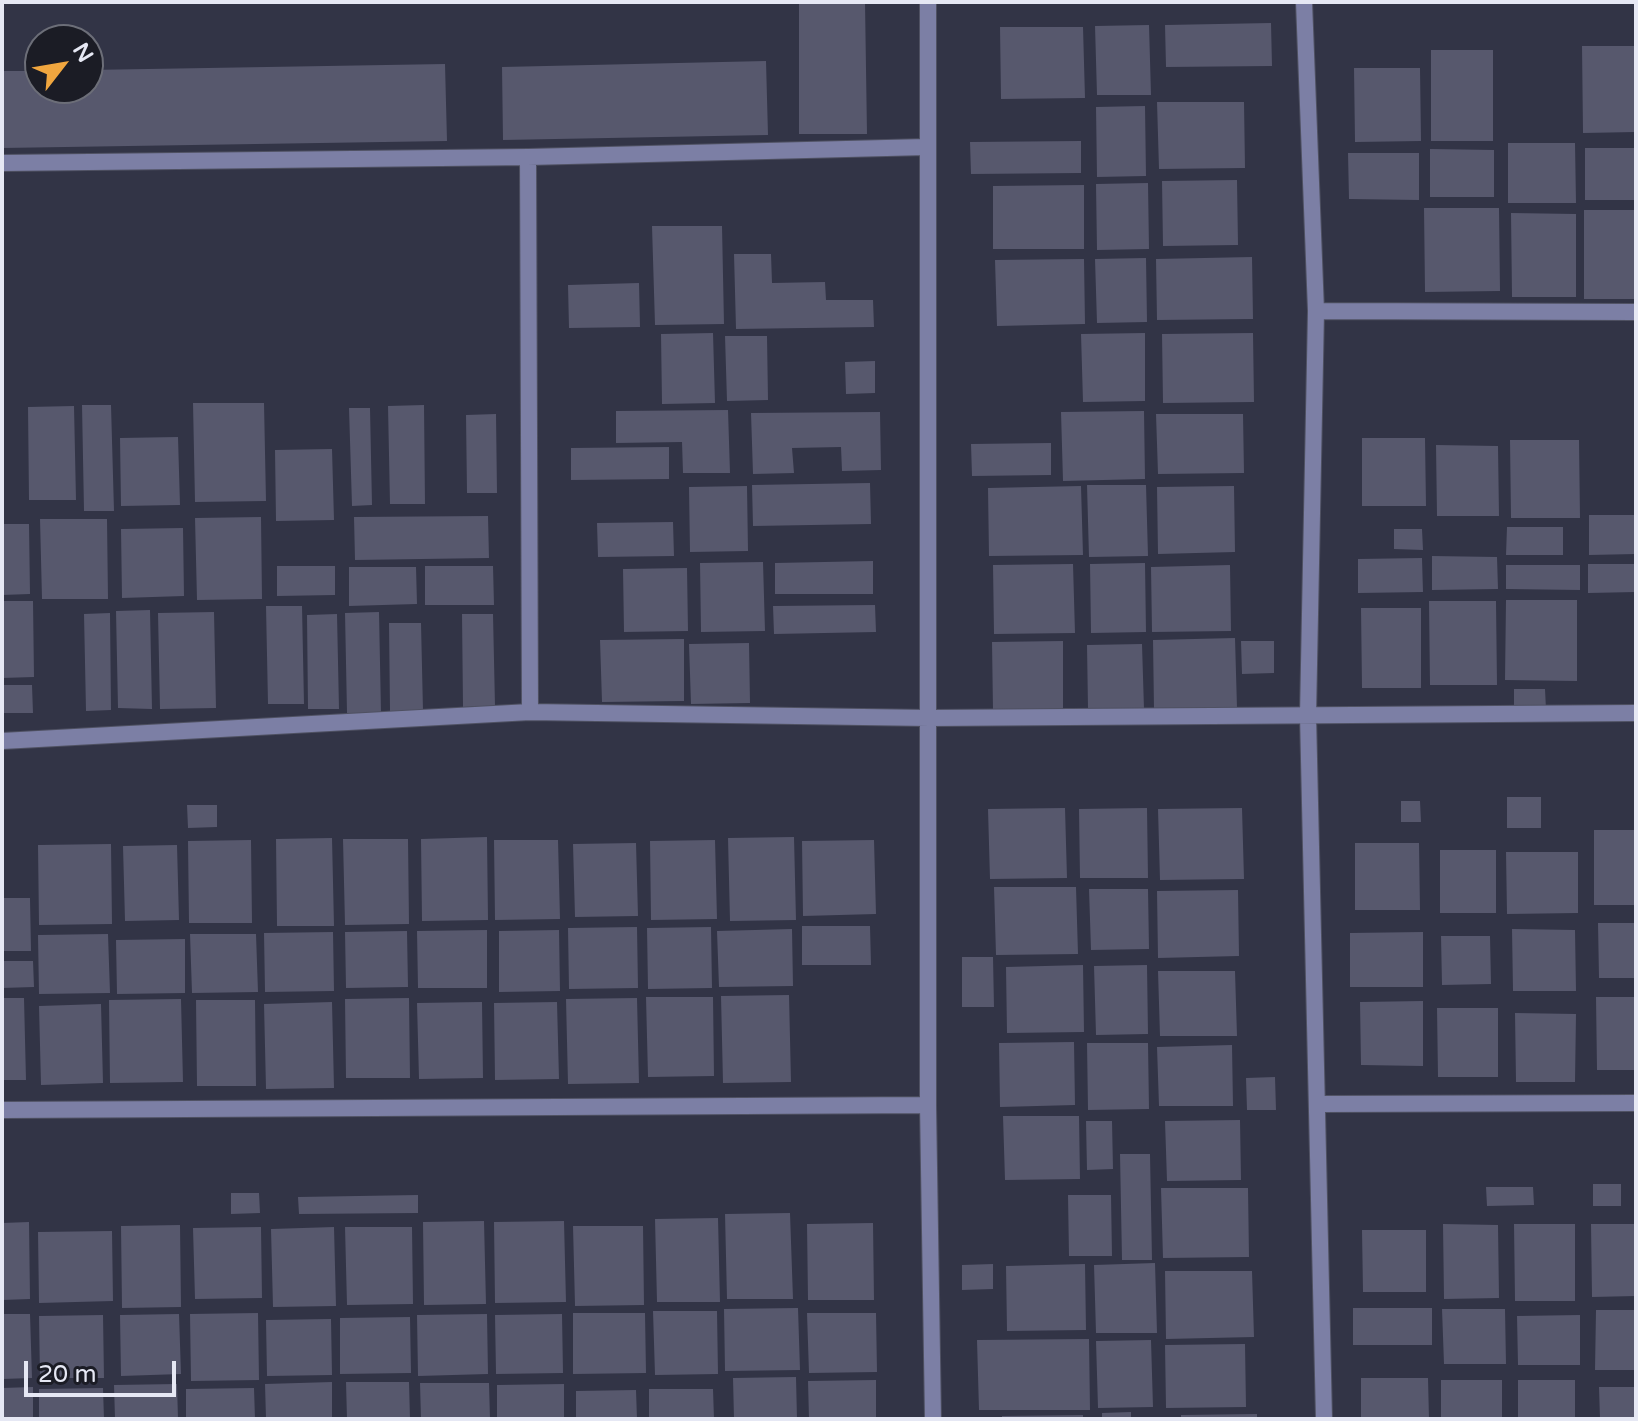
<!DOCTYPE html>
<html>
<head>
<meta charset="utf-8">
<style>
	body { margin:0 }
	#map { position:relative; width:1638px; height:1421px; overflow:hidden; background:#323446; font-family:"Varela Round",sans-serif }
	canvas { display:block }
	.frame { position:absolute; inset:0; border:4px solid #e6e8f4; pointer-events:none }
	.north { position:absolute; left:24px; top:24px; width:80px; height:80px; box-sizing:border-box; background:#1b1c25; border:2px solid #6c6e78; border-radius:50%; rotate:59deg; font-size:22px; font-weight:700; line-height:32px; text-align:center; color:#e6e8f4 }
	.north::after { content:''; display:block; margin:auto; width:28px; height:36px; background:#f0a63f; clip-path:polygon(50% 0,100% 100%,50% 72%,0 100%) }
	.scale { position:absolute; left:24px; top:1361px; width:152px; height:36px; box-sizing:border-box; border:4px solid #e6e8f4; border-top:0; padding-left:10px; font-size:24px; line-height:28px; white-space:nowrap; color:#e6e8f4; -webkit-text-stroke:6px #1b1c25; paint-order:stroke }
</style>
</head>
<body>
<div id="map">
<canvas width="1638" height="1421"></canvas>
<div class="frame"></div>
<div class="north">N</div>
<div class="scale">20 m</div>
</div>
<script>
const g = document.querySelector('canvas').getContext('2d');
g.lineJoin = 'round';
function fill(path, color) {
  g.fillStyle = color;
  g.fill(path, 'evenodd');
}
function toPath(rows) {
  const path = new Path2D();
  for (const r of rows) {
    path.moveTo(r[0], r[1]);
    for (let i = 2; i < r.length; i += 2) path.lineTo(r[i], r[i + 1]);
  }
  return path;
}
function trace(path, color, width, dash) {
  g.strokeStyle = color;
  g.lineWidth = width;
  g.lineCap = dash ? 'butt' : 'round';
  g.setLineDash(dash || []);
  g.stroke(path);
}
fill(toPath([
	[799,2,865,2,867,134,799,134],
	[1271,23,1272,66,1166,67,1165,25],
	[1149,25,1151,95,1097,95,1095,26],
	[1000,27,1083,27,1085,98,1001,99],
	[1582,46,1636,46,1636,132,1583,133],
	[1431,50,1493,50,1493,141,1431,141],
	[766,61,768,135,503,140,502,67],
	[445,64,447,141,2,148,2,71,40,71,40,88,88,88,88,70],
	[1354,68,1420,68,1421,141,1355,142],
	[1157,102,1244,102,1245,168,1159,169],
	[1145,106,1146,176,1097,177,1096,107],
	[1081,141,1081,173,971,174,970,142],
	[1508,143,1575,143,1576,203,1508,203],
	[1585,148,1636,148,1636,200,1585,200],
	[1430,149,1494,150,1494,197,1430,197],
	[1348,153,1419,153,1419,200,1349,199],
	[1237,180,1238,245,1163,246,1162,181],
	[1148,183,1149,249,1097,250,1096,184],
	[1084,185,1084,249,993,249,993,186],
	[1424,208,1499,208,1500,291,1425,292],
	[1584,210,1636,210,1636,299,1584,299],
	[1511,213,1576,214,1576,297,1512,297],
	[652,226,722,226,724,324,655,325],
	[734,254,771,254,772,283,825,282,826,300,873,300,874,327,736,329],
	[1252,257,1253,319,1157,320,1156,259],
	[1146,258,1147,322,1097,323,1095,259],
	[1084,259,1085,324,997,326,995,260],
	[639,283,640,327,569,328,568,285],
	[713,333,715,403,662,404,661,334],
	[1145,333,1145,401,1083,402,1081,334],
	[1253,333,1254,402,1163,403,1162,334],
	[725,336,767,336,768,400,727,401],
	[875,361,875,393,846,394,845,362],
	[193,403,264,403,266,501,195,502],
	[82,405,111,405,114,511,84,511],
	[424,405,425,504,390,504,388,406],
	[74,406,76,500,29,500,28,407],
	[349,408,370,408,372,505,352,506],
	[728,410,730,473,683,473,682,442,616,443,616,411],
	[1144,411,1145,479,1063,481,1061,412],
	[880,412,881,470,842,471,841,447,792,448,794,473,753,474,751,413],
	[496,414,497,493,467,493,466,415],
	[1156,414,1243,414,1244,473,1158,474],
	[178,437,180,505,121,506,120,438],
	[1362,438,1425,438,1426,506,1362,506],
	[1510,440,1579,440,1580,518,1511,518],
	[1051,443,1051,475,972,476,971,444],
	[1436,445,1498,446,1499,516,1437,516],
	[669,447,669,479,571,480,571,448],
	[332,449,334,520,276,521,275,450],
	[870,483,871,524,753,526,752,485],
	[1087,485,1146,485,1148,556,1089,557],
	[747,486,748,551,690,552,689,487],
	[1081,486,1083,555,989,556,988,488],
	[1234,486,1235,552,1158,554,1157,487],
	[1589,515,1636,515,1636,554,1589,555],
	[488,516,489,558,355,560,354,517],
	[261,517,262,599,197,600,195,518],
	[40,519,107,519,108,599,42,599],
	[673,522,674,556,598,557,597,523],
	[2,524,29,524,30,594,2,595],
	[1507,527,1563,527,1563,555,1506,555],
	[183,528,184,596,122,598,121,529],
	[1394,529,1422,529,1423,550,1394,549],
	[1432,556,1497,557,1498,589,1432,590],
	[1422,558,1423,592,1358,593,1358,559],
	[873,561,873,594,775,594,775,563],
	[763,562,765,631,701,632,700,563],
	[1145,563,1146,632,1091,633,1090,564],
	[1073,564,1075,633,994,634,993,565],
	[1588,564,1636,564,1636,592,1588,593],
	[1230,565,1231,631,1152,632,1151,567],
	[1506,565,1580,565,1580,590,1506,589],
	[277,566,335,566,335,595,277,596],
	[425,566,493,566,494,605,425,605],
	[349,567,416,567,417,604,349,606],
	[687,568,688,631,624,632,623,569],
	[1506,600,1577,600,1577,681,1505,680],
	[2,601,33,601,34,677,2,678],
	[1429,601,1496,601,1497,685,1430,685],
	[875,605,876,632,774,634,773,606],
	[266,606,302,606,304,704,268,704],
	[1361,608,1421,608,1421,688,1362,688],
	[150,610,152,709,118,708,116,611],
	[214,612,216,708,160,709,158,613],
	[379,612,381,713,347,713,345,613],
	[110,613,111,710,86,711,84,614],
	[337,614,339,709,308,709,307,615],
	[462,614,493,614,495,706,463,707],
	[389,623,421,623,423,711,390,711],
	[1235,638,1237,708,1154,710,1153,640],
	[684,639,684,701,602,702,600,640],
	[1063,641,1063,710,993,711,992,642],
	[1241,641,1274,641,1274,673,1242,674],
	[749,643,750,703,691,704,689,644],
	[1142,644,1144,709,1088,709,1087,645],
	[2,685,32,685,33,713,2,713],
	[1514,689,1545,689,1546,709,1514,709],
	[1507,797,1541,797,1541,828,1507,828],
	[1401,801,1420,801,1421,822,1401,822],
	[187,805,217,805,217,827,188,828],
	[1065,808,1067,878,990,879,988,809],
	[1147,808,1148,878,1080,878,1079,809],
	[1242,808,1244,879,1160,880,1158,809],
	[1594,830,1636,830,1636,905,1594,905],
	[487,837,488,920,422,921,421,839],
	[794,837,796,920,730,921,728,838],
	[332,838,334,926,277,926,276,839],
	[343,839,408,839,409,924,345,925],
	[251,840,252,923,189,923,188,841],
	[494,840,558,840,560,919,495,920],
	[715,840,717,919,651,920,650,841],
	[874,840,876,914,803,916,802,841],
	[636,843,638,916,575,917,573,844],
	[1355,843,1419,843,1420,910,1355,910],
	[111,844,112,924,39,925,38,845],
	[177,845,179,920,125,921,123,846],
	[1440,850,1496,850,1496,913,1440,913],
	[1506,852,1578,852,1578,913,1507,914],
	[994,887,1076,887,1078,954,996,955],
	[1089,889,1148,889,1149,949,1091,950],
	[1238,890,1239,956,1158,958,1157,891],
	[2,898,30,898,31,951,2,951],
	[1598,923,1636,923,1636,978,1599,978],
	[802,926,870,926,871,965,802,965],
	[637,927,638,988,569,989,568,928],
	[711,927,712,988,648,989,647,928],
	[792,929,793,986,719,987,717,931],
	[1512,929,1575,930,1576,991,1513,991],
	[487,930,487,988,418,988,417,931],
	[559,930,560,991,499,992,499,931],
	[407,931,408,987,346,988,345,932],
	[333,932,334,991,265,992,264,933],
	[1423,932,1423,987,1350,987,1350,933],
	[108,934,110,993,39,994,38,935],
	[190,934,256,934,258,992,192,993],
	[1441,936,1490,936,1491,984,1442,985],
	[185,939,185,993,117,994,116,940],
	[962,957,993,957,994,1007,962,1007],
	[2,961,33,961,34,987,2,988],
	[1083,965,1084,1032,1007,1033,1006,967],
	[1147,965,1148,1034,1096,1035,1094,966],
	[1158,971,1235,971,1237,1036,1160,1036],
	[789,995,791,1082,723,1083,721,996],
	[646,997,713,997,714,1076,648,1077],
	[1596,997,1636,997,1636,1070,1597,1070],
	[2,998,24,998,26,1080,2,1080],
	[409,998,410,1078,346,1078,345,999],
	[637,998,639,1083,568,1084,566,999],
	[181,999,183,1082,110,1083,109,1000],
	[196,1000,255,1000,256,1086,197,1086],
	[1423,1001,1423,1066,1361,1065,1360,1002],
	[332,1002,334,1088,266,1089,264,1004],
	[482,1002,483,1078,419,1079,417,1003],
	[557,1002,559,1079,495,1080,494,1003],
	[101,1004,103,1083,41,1085,39,1006],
	[1437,1008,1498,1008,1498,1077,1438,1077],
	[1515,1013,1576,1014,1575,1082,1516,1082],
	[1074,1042,1075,1105,1000,1107,999,1043],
	[1087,1043,1148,1043,1149,1109,1088,1110],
	[1232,1045,1233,1106,1159,1106,1157,1047],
	[1275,1077,1276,1110,1247,1110,1246,1078],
	[1003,1116,1079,1116,1080,1179,1005,1180],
	[1240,1120,1241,1180,1167,1181,1165,1121],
	[1086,1121,1112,1121,1113,1169,1087,1170],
	[1120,1154,1150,1154,1152,1260,1122,1260],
	[1593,1184,1621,1184,1621,1206,1593,1206],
	[1486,1187,1533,1187,1534,1205,1487,1206],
	[1161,1188,1248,1188,1249,1257,1163,1258],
	[231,1193,259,1193,260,1213,231,1214],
	[418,1195,418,1213,299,1214,298,1197],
	[1068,1195,1111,1195,1112,1256,1069,1256],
	[790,1213,793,1299,727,1299,725,1214],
	[718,1218,720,1302,657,1302,655,1219],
	[484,1221,486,1304,424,1305,423,1222],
	[564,1221,566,1302,495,1303,494,1222],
	[29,1222,30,1299,2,1300,2,1223],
	[873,1223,874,1300,808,1300,807,1224],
	[1443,1224,1498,1225,1499,1298,1444,1299],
	[1514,1224,1575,1224,1575,1301,1515,1301],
	[1591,1224,1636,1224,1636,1296,1592,1297],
	[180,1225,181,1307,122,1308,121,1226],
	[573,1226,643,1226,644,1305,575,1306],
	[261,1227,262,1298,195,1299,193,1228],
	[334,1227,336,1306,273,1307,271,1229],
	[345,1227,412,1227,413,1304,347,1305],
	[1362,1230,1426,1230,1426,1292,1363,1292],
	[112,1231,113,1301,39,1303,38,1232],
	[1155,1263,1157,1333,1096,1333,1094,1265],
	[993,1264,993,1289,962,1290,962,1265],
	[1085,1264,1086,1330,1007,1331,1006,1266],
	[1165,1271,1252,1271,1254,1337,1166,1339],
	[798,1308,800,1370,725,1371,724,1309],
	[1353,1308,1432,1308,1432,1345,1353,1345],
	[1442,1309,1505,1309,1506,1364,1444,1364],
	[1596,1310,1636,1310,1636,1370,1595,1370],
	[653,1311,717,1311,718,1374,655,1375],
	[258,1313,259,1380,191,1381,190,1314],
	[573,1313,645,1313,646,1373,573,1374],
	[807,1313,876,1313,877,1372,809,1373],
	[2,1314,30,1314,32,1378,2,1379],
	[179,1314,181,1374,121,1376,120,1315],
	[487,1314,488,1374,418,1376,417,1315],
	[562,1314,563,1373,496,1374,495,1315],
	[103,1315,104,1378,40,1378,39,1316],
	[1580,1315,1580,1365,1518,1365,1517,1316],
	[410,1317,411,1373,340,1374,340,1318],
	[331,1319,332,1375,267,1376,266,1320],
	[1089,1339,1090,1410,979,1410,977,1340],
	[1151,1340,1153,1407,1098,1408,1096,1341],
	[1245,1344,1246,1407,1166,1408,1165,1345],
	[796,1377,797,1419,734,1419,733,1378],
	[1361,1378,1428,1378,1429,1419,1361,1419],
	[876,1380,876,1419,809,1419,808,1381],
	[1441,1380,1502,1380,1502,1419,1441,1419],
	[1518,1380,1575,1380,1575,1419,1518,1419],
	[332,1382,332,1419,266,1419,265,1384],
	[346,1382,409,1382,410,1419,347,1419],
	[420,1383,489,1383,490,1419,421,1419],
	[177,1384,178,1419,115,1419,114,1385],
	[564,1384,564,1419,497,1419,497,1385],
	[33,1387,33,1419,2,1419,2,1388],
	[1599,1387,1636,1387,1636,1419,1600,1419],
	[103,1388,104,1419,39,1419,39,1389],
	[254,1388,255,1419,186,1419,186,1389],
	[649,1389,713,1389,714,1419,649,1419],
	[636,1390,637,1419,576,1419,576,1391],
	[1131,1412,1131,1419,1102,1419,1102,1413],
	[1257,1414,1257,1419,1181,1419,1181,1415],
	[1083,1415,1083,1419,1002,1419,1002,1416]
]), '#57586d');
const minor = toPath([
	[928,2,928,1105,933,1419],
	[1304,2,1316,311,1308,715,1324,1419],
	[528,157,530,712],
	[2,163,528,157,926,147],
	[1316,311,1636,312],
	[2,741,530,712,929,718,1636,713],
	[1319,1104,1636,1103],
	[2,1110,928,1105]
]);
trace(minor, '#4f5162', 18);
trace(minor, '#7c7fa5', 16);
</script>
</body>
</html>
